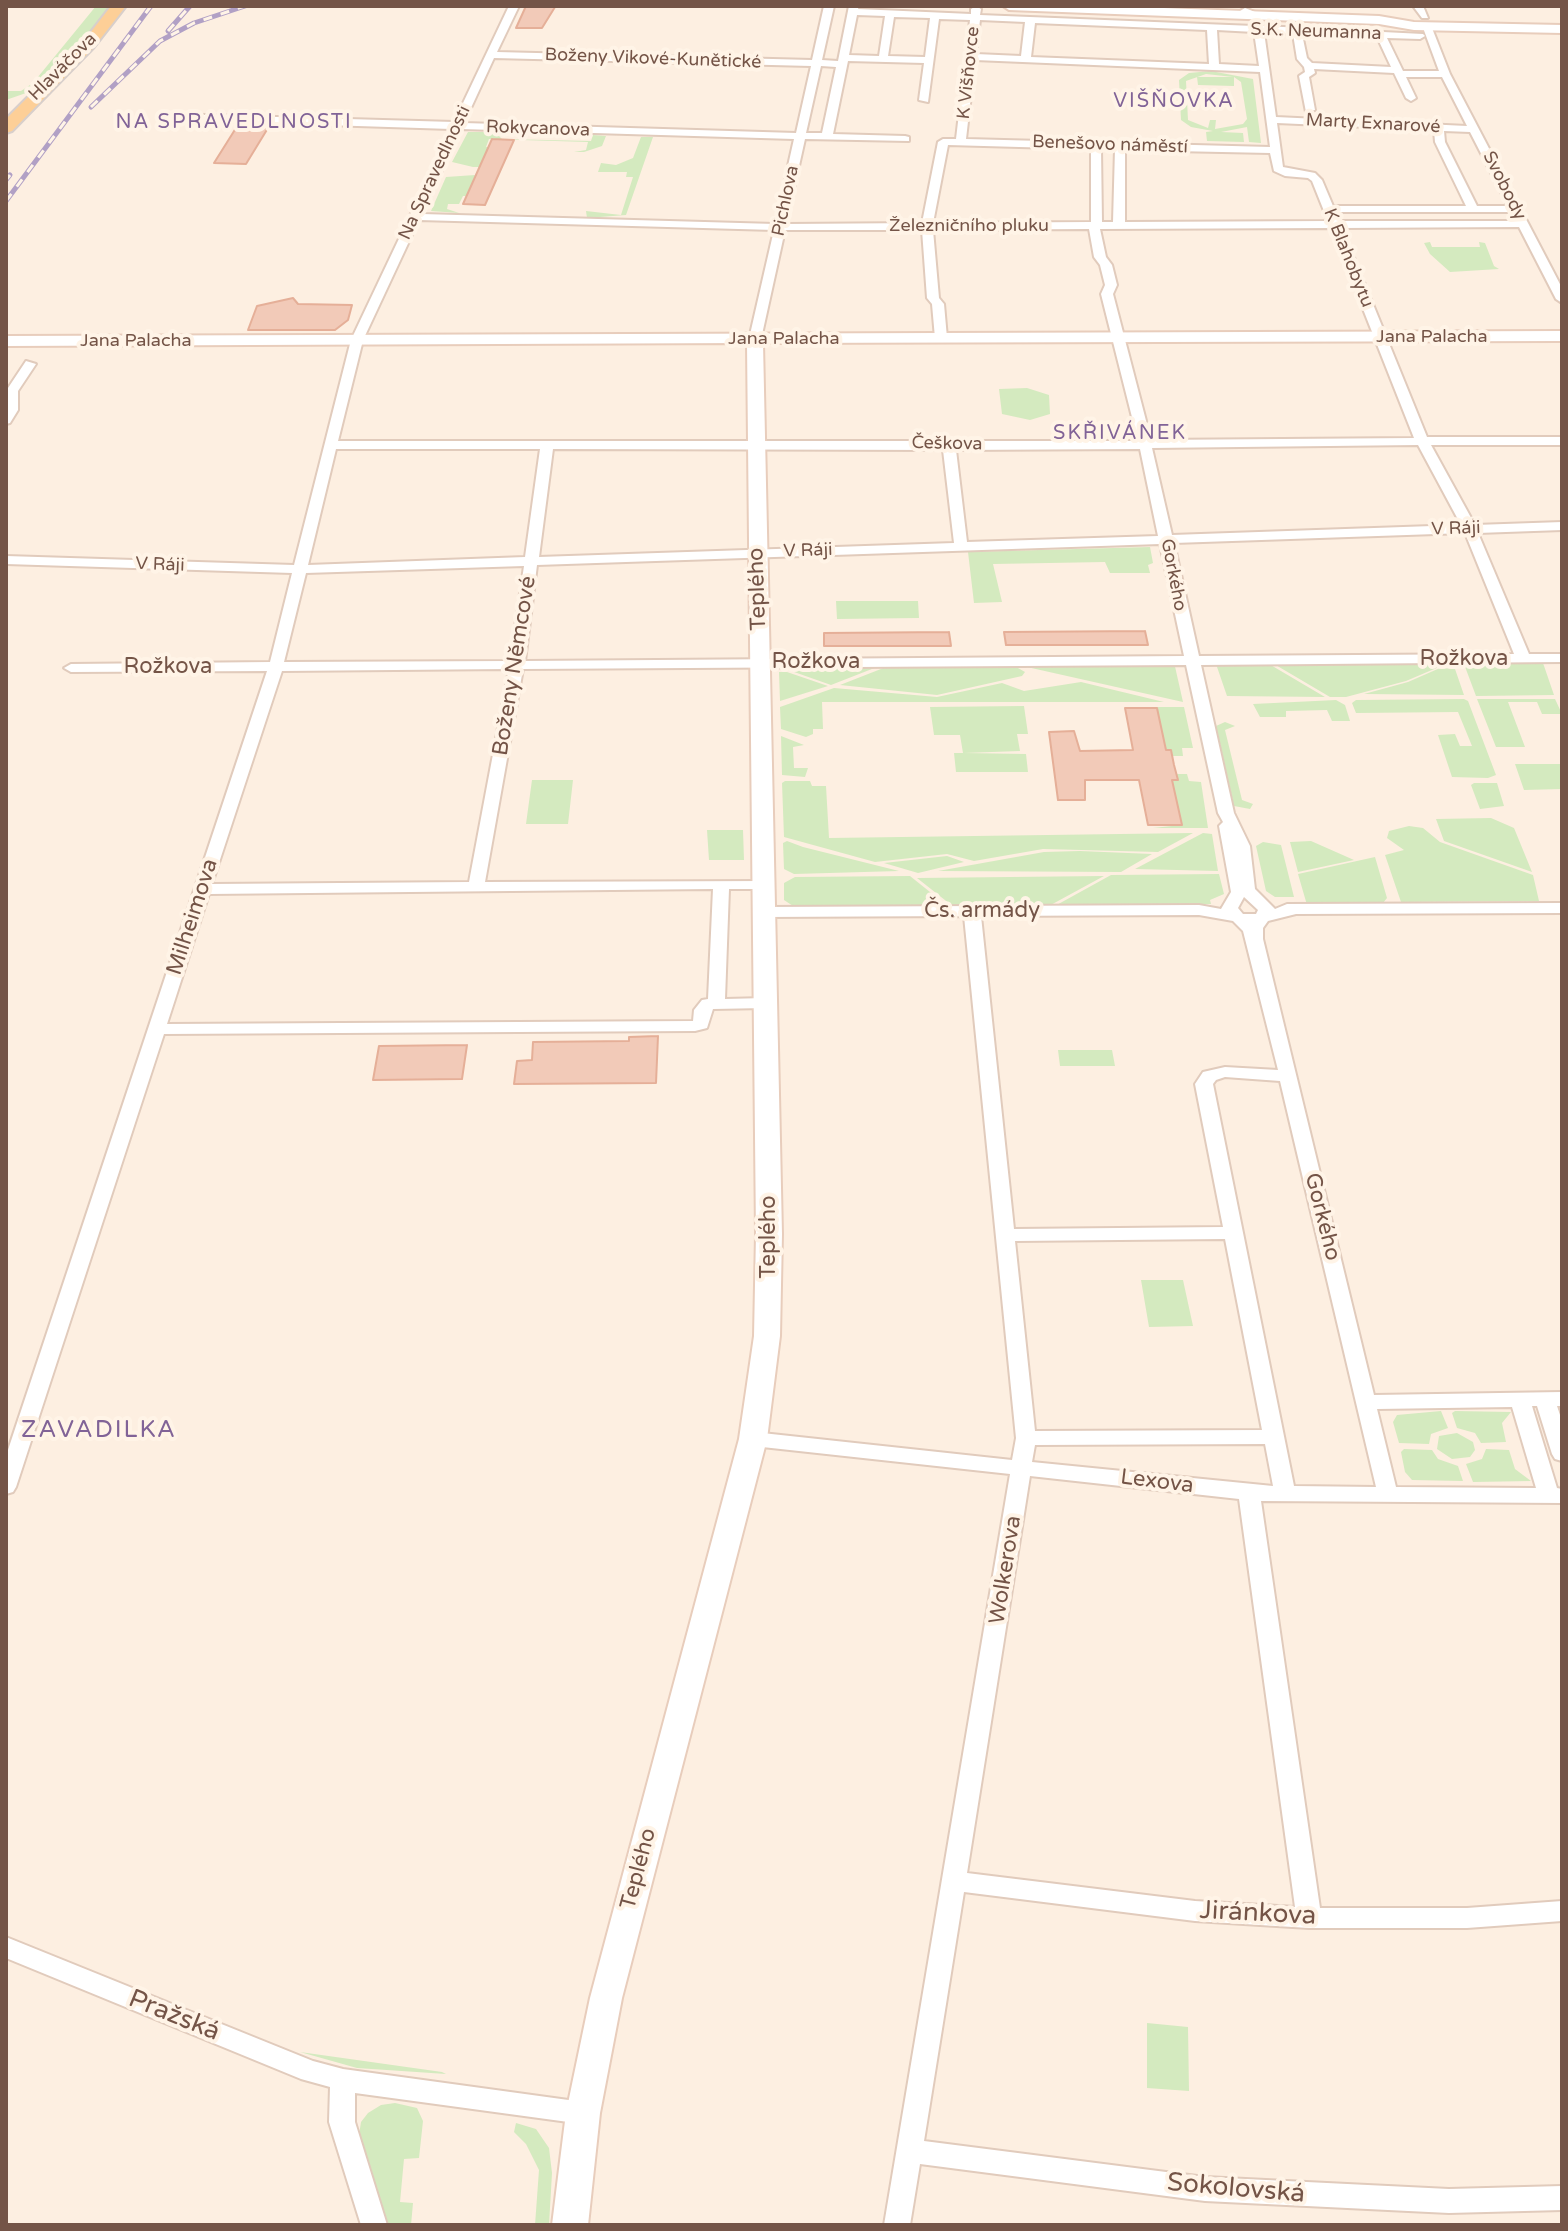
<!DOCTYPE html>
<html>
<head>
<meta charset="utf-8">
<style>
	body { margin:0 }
	#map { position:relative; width:1568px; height:2231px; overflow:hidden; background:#fdefe1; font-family:"Varela Round",sans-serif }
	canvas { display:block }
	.frame { position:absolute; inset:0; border:8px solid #745447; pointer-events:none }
</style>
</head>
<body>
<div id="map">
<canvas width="1568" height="2231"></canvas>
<div class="frame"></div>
</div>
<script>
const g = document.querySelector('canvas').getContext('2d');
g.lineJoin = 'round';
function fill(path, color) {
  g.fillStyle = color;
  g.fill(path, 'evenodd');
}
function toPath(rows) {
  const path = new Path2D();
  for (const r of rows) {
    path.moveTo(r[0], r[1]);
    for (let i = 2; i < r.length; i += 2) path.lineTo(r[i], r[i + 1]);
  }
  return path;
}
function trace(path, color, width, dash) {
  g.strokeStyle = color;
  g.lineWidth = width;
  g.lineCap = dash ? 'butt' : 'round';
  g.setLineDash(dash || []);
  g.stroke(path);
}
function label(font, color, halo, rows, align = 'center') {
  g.font = font + ' "Varela Round",sans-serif';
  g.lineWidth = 8;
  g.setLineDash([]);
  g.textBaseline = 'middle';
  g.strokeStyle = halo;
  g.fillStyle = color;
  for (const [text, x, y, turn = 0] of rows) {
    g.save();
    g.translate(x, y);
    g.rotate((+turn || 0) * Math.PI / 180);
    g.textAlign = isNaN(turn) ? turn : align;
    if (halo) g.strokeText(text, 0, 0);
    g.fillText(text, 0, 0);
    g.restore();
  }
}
fill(toPath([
	[96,6,113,6,54,72,26,93,6,100,6,91,21,91,33,83],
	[1211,71,1253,79,1261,143,1249,142,1247,127,1221,132,1243,133,1244,142,1207,141,1206,132,1213,131,1191,127,1181,120,1179,80,1189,73],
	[1206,74,1233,77,1197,77,1198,85,1234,86,1234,77,1241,82,1247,119,1243,124,1215,129,1216,120,1210,120,1208,128,1188,120,1186,81],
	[468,132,495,132,502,139,591,141,593,135,606,136,602,146,584,152,574,152,586,150,588,142,489,139,486,147,494,147,491,154,485,154,479,167,473,167,452,162],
	[641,137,653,137,626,215,587,218,586,211,621,215,633,177,626,177,627,172,598,172,601,163,616,165,633,158],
	[475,175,470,189,472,196,463,196,459,204,448,204,447,209,459,213,431,211,446,177],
	[1430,242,1432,247,1480,247,1479,242,1485,243,1494,266,1499,269,1450,272,1430,254,1424,243],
	[1027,388,1049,395,1050,414,1030,420,1002,414,999,389],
	[1150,547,1153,563,1148,565,1150,573,1110,573,1105,562,993,564,1002,602,974,603,968,552],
	[836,601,918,601,919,618,837,619],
	[1174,662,1183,702,1018,665],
	[1543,663,1554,695,1476,696,1464,664],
	[1216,664,1269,664,1325,697,1227,696],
	[1274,664,1446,664,1406,681,1346,697,1330,697],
	[981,666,1018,668,1025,672,1022,676,937,695,840,685,886,667],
	[780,667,877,667,831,685],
	[1440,668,1455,669,1464,695,1364,694,1408,682],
	[779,672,787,672,828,686,780,701],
	[1081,682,1164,702,822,702,823,729,813,729,813,734,806,737,781,729,780,707,834,688,937,697,1002,683,1024,691],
	[1464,699,1468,701,1496,775,1488,778,1452,777,1438,735,1455,734,1460,746,1472,746,1458,712,1356,713,1352,703,1356,700],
	[1477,699,1555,699,1562,714,1542,714,1537,702,1508,702,1525,747,1496,747],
	[1336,700,1345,705,1350,721,1332,721,1327,710,1286,711,1286,717,1260,717,1253,704],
	[1024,706,1028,734,1017,734,1020,751,964,753,1026,754,1028,772,956,772,954,753,963,753,960,735,934,735,930,707],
	[1127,707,1184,707,1193,748,1182,748,1183,756,1173,756,1171,750,1166,750,1157,708],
	[1225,722,1235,726,1225,730,1242,800,1253,804,1250,809,1234,806,1216,726],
	[781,736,804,745,793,747,794,768,808,768,805,777,782,775],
	[1515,764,1562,764,1562,789,1524,790],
	[1176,774,1187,774,1189,781,1201,782,1208,828,1153,828,1181,825,1172,780],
	[532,780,573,780,568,824,526,824],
	[785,781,810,781,812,786,826,786,829,838,1193,833,1158,852,1043,849,974,861,947,854,875,862,784,837,782,783],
	[1474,783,1497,783,1504,806,1480,809,1471,785],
	[1491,818,1514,828,1532,872,1444,841,1436,819],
	[1409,826,1423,828,1440,842,1533,875,1539,901,1401,902,1385,855,1404,850,1387,838,1389,831],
	[707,830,743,830,744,860,709,860],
	[1203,833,1212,834,1218,871,1135,869],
	[787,841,803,847,899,871,794,874,784,869,783,843],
	[1311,841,1354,860,1298,872,1290,842],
	[1263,842,1281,845,1294,897,1275,897,1266,891,1256,846],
	[1044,852,1080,851,1152,854,1121,872,938,871],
	[947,856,964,862,918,873,884,863],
	[1375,857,1387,898,1383,903,1307,905,1298,874],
	[1219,874,1224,894,1210,900,1211,904,1053,907,1111,875],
	[910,876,950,908,796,908,784,900,784,883,795,877],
	[1104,876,1047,907,955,908,917,878],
	[1058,1050,1112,1050,1115,1066,1060,1066],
	[1141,1280,1183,1280,1193,1326,1149,1327],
	[1441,1411,1448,1428,1431,1434,1429,1444,1399,1443,1393,1422,1397,1415],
	[1455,1411,1511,1412,1502,1423,1506,1442,1481,1443,1475,1433,1457,1428,1452,1413],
	[1457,1433,1473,1442,1475,1450,1470,1457,1452,1459,1437,1449,1439,1436],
	[1404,1449,1432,1450,1438,1459,1458,1466,1463,1481,1412,1480,1405,1472,1401,1452],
	[1486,1449,1509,1450,1515,1469,1531,1481,1473,1482,1466,1464,1482,1459],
	[1147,2023,1188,2027,1189,2091,1147,2088],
	[300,2052,442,2072,446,2074,357,2068],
	[395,2103,417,2108,423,2121,419,2158,404,2159,400,2202,413,2203,411,2225,388,2225,359,2135,361,2122,368,2113,381,2105],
	[516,2123,536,2129,549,2148,552,2173,549,2225,535,2225,539,2170,526,2144,514,2132]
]), '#d4eabf');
const building = toPath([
	[526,6,539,6,555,7,542,28,516,28,526,6],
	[236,128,268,128,246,164,214,163,236,128],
	[492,139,514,140,485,205,463,204,492,139],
	[293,298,298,304,352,305,348,320,335,330,248,330,257,306,293,298],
	[1145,631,1148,645,1006,645,1004,632,1145,631],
	[949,632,951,646,824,646,824,633,949,632],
	[1125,708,1157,708,1166,750,1171,750,1174,765,1178,780,1172,780,1182,825,1148,825,1139,780,1085,780,1085,800,1058,800,1049,732,1074,731,1080,751,1133,750,1125,708],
	[658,1036,656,1083,514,1084,517,1061,532,1060,533,1042,629,1041,629,1037,658,1036],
	[467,1045,462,1079,373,1080,379,1046,467,1045]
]);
fill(building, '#f2cab8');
trace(building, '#e5af98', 2);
const street = toPath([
	[509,6,519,6,497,52,812,60,824,6,834,6,822,60,838,61,849,6,859,6,858,9,971,14,971,9,976,6,981,9,980,15,1254,26,1252,18,1240,11,1245,8,1260,14,1263,26,1423,34,1425,36,1420,39,1387,38,1403,71,1439,71,1422,25,1430,23,1450,74,1562,288,1562,303,1556,299,1519,227,1342,228,1427,437,1562,437,1562,445,1431,445,1475,525,1562,522,1562,530,1478,533,1529,654,1562,654,1562,662,1201,665,1234,813,1250,846,1255,889,1275,909,1287,904,1562,903,1562,913,1296,914,1268,921,1263,928,1263,939,1374,1395,1562,1392,1562,1406,1557,1406,1562,1421,1562,1461,1555,1459,1552,1454,1537,1406,1532,1406,1557,1488,1562,1489,1562,1503,1261,1501,1320,1908,1467,1908,1562,1901,1562,1921,1467,1928,1309,1928,1195,1921,964,1892,924,2141,1205,2177,1449,2189,1562,2186,1562,2210,1449,2213,1205,2201,920,2164,910,2225,884,2225,1010,1474,753,1446,746,1444,743,1439,746,1434,753,1432,1012,1460,1016,1438,964,916,764,917,756,912,764,907,1199,905,1221,909,1231,892,1219,826,1223,822,1218,813,1186,665,523,669,485,882,770,881,772,884,764,889,729,889,725,999,766,998,775,1003,766,1008,713,1009,707,1028,695,1031,164,1034,16,1487,13,1492,6,1494,6,1456,267,671,71,672,64,668,71,664,270,662,292,573,6,564,6,556,294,565,351,340,451,129,170,120,165,117,170,114,454,122,509,6],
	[857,15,885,16,879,56,849,55,857,15],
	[894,17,930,18,925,57,888,56,894,17],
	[939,19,970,20,956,139,943,139,938,142,922,223,786,224,805,139,909,141,909,137,905,136,833,134,848,61,924,63,919,100,928,102,939,19],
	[980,20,1025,22,1021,56,976,54,980,20],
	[1035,23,1207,30,1209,64,1031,57,1035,23],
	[1217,30,1254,32,1259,66,1219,64,1217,30],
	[1264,32,1293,34,1297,59,1304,67,1305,72,1299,76,1306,112,1315,110,1309,77,1315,73,1314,69,1394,73,1406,98,1411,101,1416,98,1406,77,1442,77,1467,126,1276,117,1264,32],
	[1302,34,1377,37,1391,67,1312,63,1307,58,1302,34],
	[494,58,811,66,796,133,464,123,494,58],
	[975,60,1260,72,1270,147,966,139,975,60],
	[821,66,836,67,822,133,806,133,821,66],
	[1277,123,1434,130,1435,142,1466,206,1333,206,1322,180,1315,173,1283,167,1277,123],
	[461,129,794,139,775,224,422,214,461,129],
	[1444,131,1470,132,1508,206,1477,206,1445,142,1444,131],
	[948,145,1091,149,1091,222,933,223,948,145],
	[1101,149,1115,149,1113,222,1102,222,1101,149],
	[1125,150,1270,153,1274,171,1285,176,1308,178,1312,181,1328,221,1125,222,1125,150],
	[1336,212,1511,212,1516,221,1339,221,1336,212],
	[419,220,774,230,749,339,755,343,761,339,785,230,922,230,927,298,932,304,935,338,941,342,947,338,944,304,939,298,933,230,1089,229,1094,257,1100,265,1105,285,1101,294,1138,441,338,441,363,340,419,220],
	[1331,228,1414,438,1151,440,1113,294,1117,285,1112,265,1106,257,1100,229,1331,228],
	[1418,445,1461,525,1172,535,1152,448,1418,445],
	[336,449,540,449,525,557,308,565,336,449],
	[553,449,943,450,954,543,539,557,553,449],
	[1140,449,1158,536,967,542,956,450,1140,449],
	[1465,533,1514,654,1199,656,1174,543,1465,533],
	[1160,544,1184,656,525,661,537,565,1160,544],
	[524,566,510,661,284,662,306,573,524,566],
	[509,669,469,882,212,884,282,671,509,669],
	[713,889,708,999,702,1000,694,1010,693,1021,167,1024,209,894,713,889],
	[1244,897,1258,910,1256,914,1243,914,1238,908,1244,897],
	[1199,915,1233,921,1243,931,1278,1070,1225,1067,1203,1072,1195,1084,1223,1227,1014,1229,981,916,1199,915],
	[1225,1077,1280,1081,1376,1487,1294,1486,1213,1084,1216,1080,1225,1077],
	[1225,1239,1262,1430,1035,1431,1015,1241,1225,1239],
	[1512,1407,1536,1488,1396,1487,1377,1409,1512,1407],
	[1265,1444,1273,1486,1032,1462,1035,1445,1265,1444],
	[1030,1476,1239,1499,1295,1907,1195,1901,967,1873,1030,1476],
	[1413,6,1423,6,1428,18,1422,18,1413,6],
	[26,361,36,364,18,391,18,410,10,423,6,424,6,391,26,361],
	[6,1937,313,2061,343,2069,583,2102,592,2105,596,2113,592,2121,583,2124,355,2093,355,2122,387,2225,361,2225,329,2122,330,2087,301,2079,6,1958,6,1937]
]);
const secondary = toPath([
	[1003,6,1110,6,1379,16,1414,22,1562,25,1562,33,1414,30,1379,24,1009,10,1003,6],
	[1562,331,1562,341,763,343,782,1234,780,1336,767,1439,622,1998,600,2113,588,2225,552,2225,566,2113,590,1998,739,1439,754,1336,756,1234,747,343,6,346,6,336,1562,331]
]);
const primary = toPath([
	[111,6,126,6,94,47,12,131,6,133,6,119,84,41,111,6]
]);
trace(street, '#e1cbbc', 4);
trace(secondary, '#e8cdbc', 4);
trace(primary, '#d8cfcb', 4);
fill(street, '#fff');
fill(secondary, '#fff');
fill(primary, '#fdcf97');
const rail = toPath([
	[168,31,190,6],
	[91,107,160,41,194,23,245,6],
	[6,180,10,175],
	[6,201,151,6]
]);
trace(rail, '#b1a0c5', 5);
trace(rail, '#fff4e7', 3, [9]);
label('18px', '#745447', '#fff4e7', [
	["S.K. Neumanna",1316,32,2],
	["Boženy Vikové-Kunětické",653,59,2],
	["Hlaváčova",63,67,-45],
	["K Višňovce",969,73,-84],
	["Marty Exnarové",1373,124,3],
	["Rokycanova",538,129,2],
	["Benešovo náměstí",1110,145,2],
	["Na Spravedlnosti",435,173,-65],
	["Svobody",1504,186,63],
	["Pichlova",786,201,-78],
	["Železničního pluku",969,226],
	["K Blahobytu",1348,258,68],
	["Jana Palacha",1432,337],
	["Jana Palacha",784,339],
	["Jana Palacha",136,341],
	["Češkova",947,444,1],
	["V Ráji",1456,529,-2],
	["V Ráji",808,551,-2],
	["V Ráji",160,565,2],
	["Gorkého",1173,575,79]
]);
g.letterSpacing = '2px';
label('20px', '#816397', '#fff4e7', [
	["VIŠŇOVKA",1174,102],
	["NA SPRAVEDLNOSTI",234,123],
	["SKŘIVÁNEK",1120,434]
]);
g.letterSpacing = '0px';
label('22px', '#745447', '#fff4e7', [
	["Teplého",758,589,-92],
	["Rožkova",1464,659],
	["Rožkova",816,662],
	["Boženy Němcové",515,666,-81],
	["Rožkova",168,667],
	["Čs. armády",982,911],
	["Milheimova",193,917,-72],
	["Gorkého",1322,1217,76],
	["Teplého",769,1237,-90],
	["Lexova",1157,1482,7],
	["Wolkerova",1006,1570,-81],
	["Teplého",639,1869,-75]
]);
g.letterSpacing = '2px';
label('24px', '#816397', '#fff4e7', [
	["ZAVADILKA",99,1431]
]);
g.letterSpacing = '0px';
label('26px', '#745447', '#fff4e7', [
	["Jiránkova",1258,1914,3],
	["Pražská",174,2016,22],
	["Sokolovská",1236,2189,5]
]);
</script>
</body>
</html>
